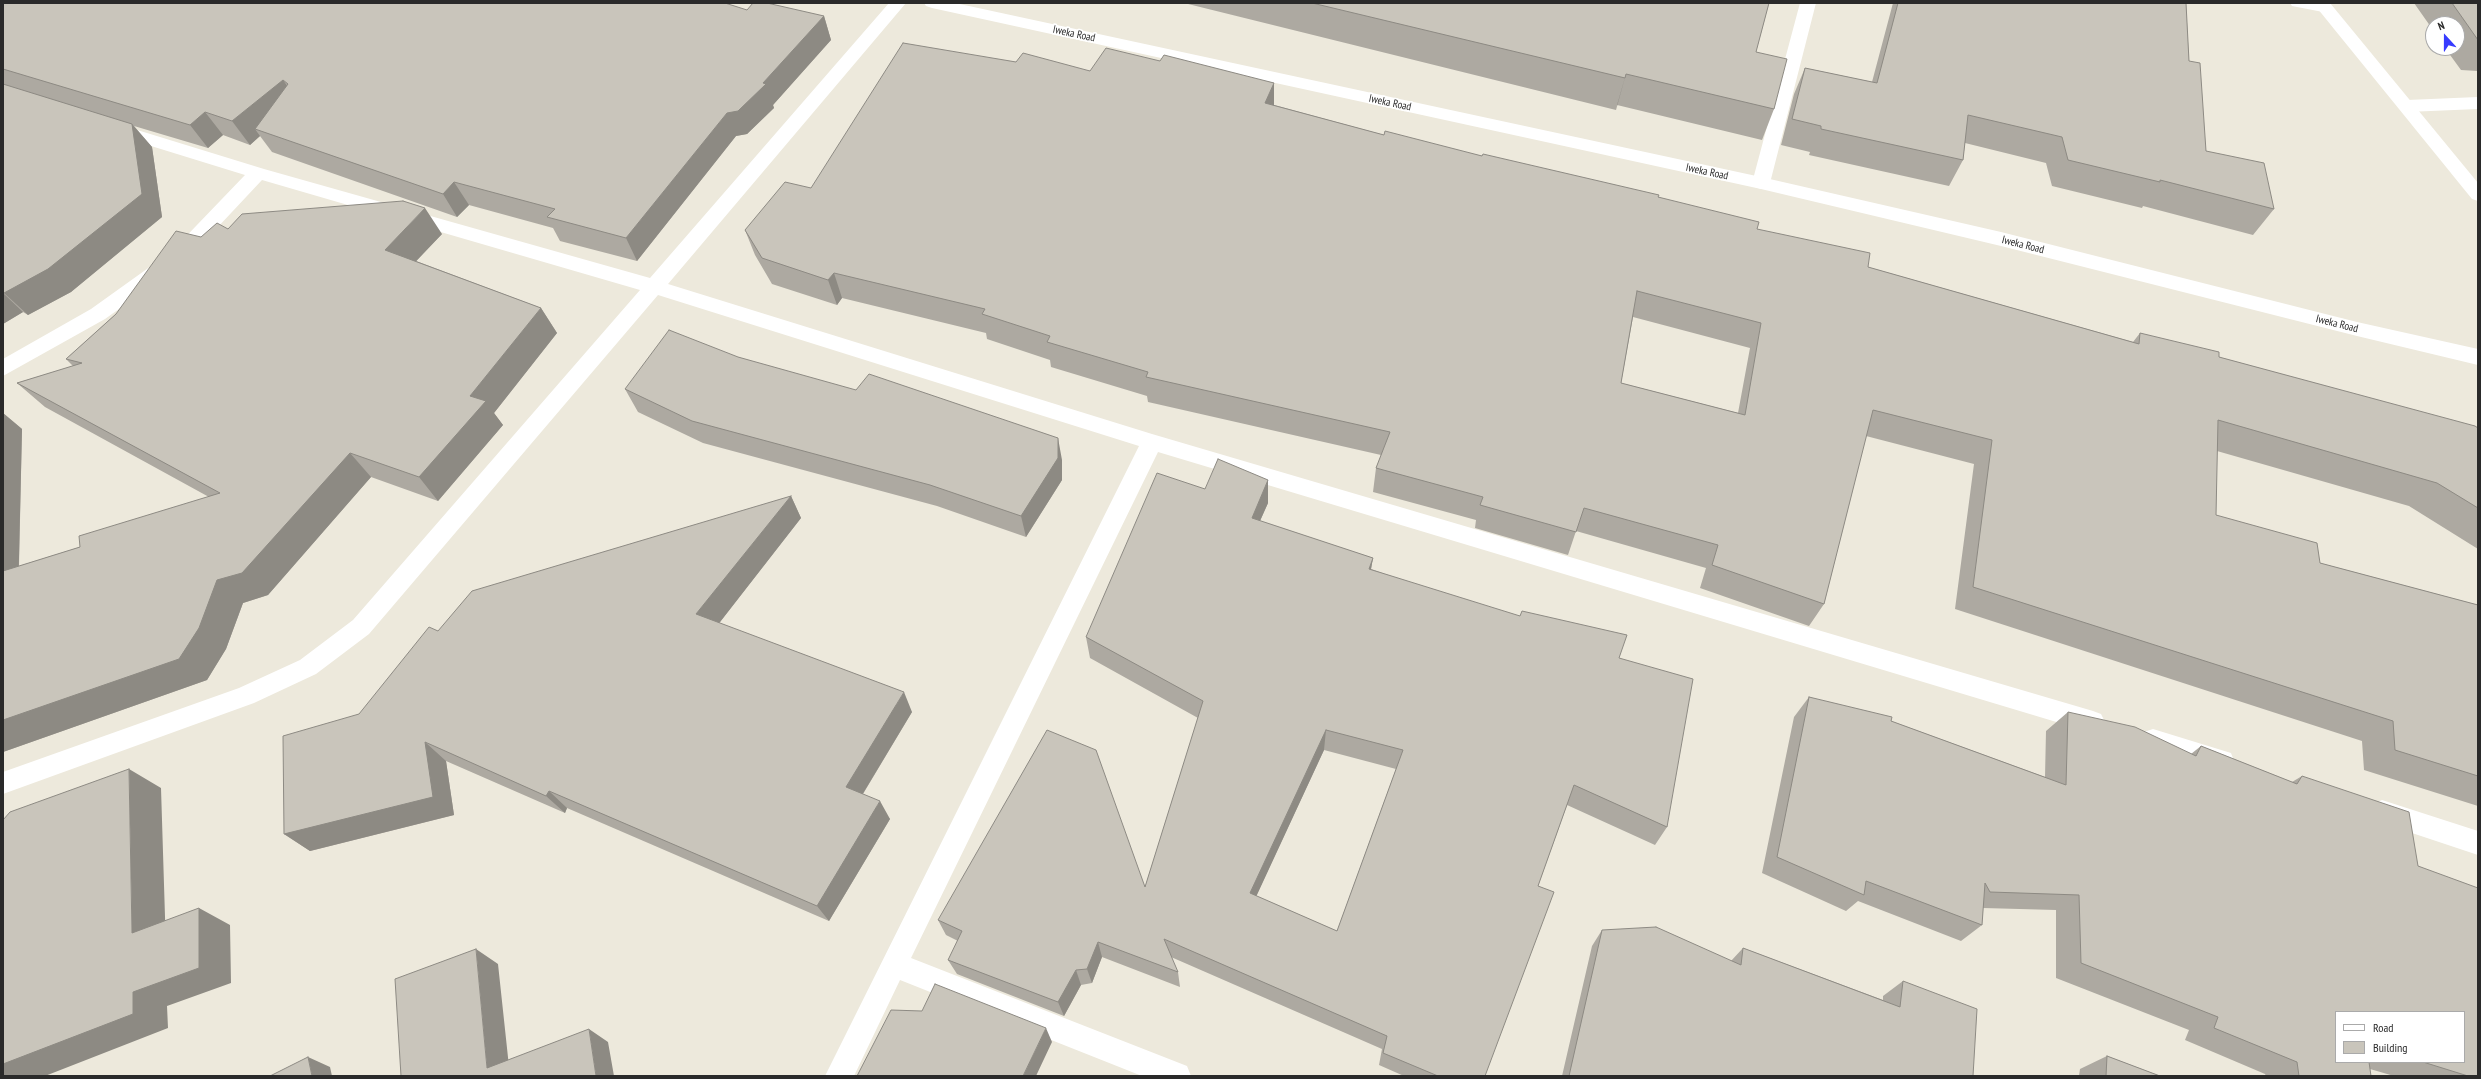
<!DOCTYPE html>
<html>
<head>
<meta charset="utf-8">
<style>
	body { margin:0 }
	#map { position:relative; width:2481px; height:1079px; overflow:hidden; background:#ede9dc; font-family:"PT Sans Narrow",sans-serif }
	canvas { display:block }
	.frame { position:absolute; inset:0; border:4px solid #2a2a2a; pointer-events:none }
	.legend { position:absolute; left:2335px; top:1011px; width:130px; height:52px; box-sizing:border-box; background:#fff; border:1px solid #aaa; margin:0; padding:5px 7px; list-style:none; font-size:12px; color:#2a2a2a }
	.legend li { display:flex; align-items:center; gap:8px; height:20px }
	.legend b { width:20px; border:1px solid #aaa }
	.north { position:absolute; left:2425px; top:16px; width:40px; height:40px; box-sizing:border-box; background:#fff; border:1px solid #aaa; border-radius:50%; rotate:339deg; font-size:11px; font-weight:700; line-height:16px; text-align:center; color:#2a2a2a }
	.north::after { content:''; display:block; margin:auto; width:14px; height:18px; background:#373bff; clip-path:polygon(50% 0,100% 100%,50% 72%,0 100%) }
</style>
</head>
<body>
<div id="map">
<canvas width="2481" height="1079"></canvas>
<div class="frame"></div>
<ul class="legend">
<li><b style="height:5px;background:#fff"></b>Road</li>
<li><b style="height:11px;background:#c9c5bb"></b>Building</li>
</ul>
<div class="north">N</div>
</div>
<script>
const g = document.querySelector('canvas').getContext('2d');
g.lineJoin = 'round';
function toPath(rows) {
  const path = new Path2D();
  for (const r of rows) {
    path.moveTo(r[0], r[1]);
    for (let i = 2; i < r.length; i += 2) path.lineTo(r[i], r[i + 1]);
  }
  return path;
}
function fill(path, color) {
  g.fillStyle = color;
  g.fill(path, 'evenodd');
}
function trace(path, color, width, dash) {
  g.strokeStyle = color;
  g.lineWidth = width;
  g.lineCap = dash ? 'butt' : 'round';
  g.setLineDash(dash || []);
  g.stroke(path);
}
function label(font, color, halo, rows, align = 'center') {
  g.font = font + ' "PT Sans Narrow",sans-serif';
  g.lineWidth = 3.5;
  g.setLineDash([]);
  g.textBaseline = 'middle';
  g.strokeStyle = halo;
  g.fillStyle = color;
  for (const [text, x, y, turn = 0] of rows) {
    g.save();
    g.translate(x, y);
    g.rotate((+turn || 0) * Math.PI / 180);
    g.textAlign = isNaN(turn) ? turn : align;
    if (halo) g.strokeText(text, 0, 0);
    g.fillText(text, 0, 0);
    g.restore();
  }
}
fill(toPath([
	[889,3,906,3,668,284,1152,434,2093,711,2101,714,2105,722,2101,730,2093,733,1158,452,911,958,1187,1066,1191,1076,1142,1076,900,980,854,1076,825,1076,1139,446,658,295,369,634,316,674,254,703,3,794,3,772,239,688,300,660,353,620,640,290,262,180,186,261,105,319,3,376,3,359,91,309,172,251,245,175,109,133,106,129,109,125,121,125,264,169,650,278,889,3],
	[1800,3,1816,3,1770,183,1767,187,1761,189,1755,187,1752,183,1800,3],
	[2290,3,2327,3,2331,7,2329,10,2323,12,2292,6,2290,3],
	[2478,97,2478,109,2407,112,2401,110,2398,106,2401,102,2407,100,2478,97],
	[2153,729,2231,753,2234,761,2231,769,2222,772,2144,748,2141,740,2144,732,2153,729],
	[2382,800,2478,831,2478,855,2373,820,2370,812,2373,804,2382,800]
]), '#fff');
fill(toPath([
	[2313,3,2330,3,2478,183,2478,201,2472,199,2313,3]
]), '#fff');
fill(toPath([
	[924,3,955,3,1761,177,2001,232,2357,322,2478,349,2478,365,2357,336,2001,246,1761,189,932,8,926,6,924,3]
]), '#fff');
fill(toPath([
	[3,3,747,10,824,16,831,40,773,105,774,108,747,134,736,136,637,261,560,241,553,228,469,205,457,217,272,152,260,136,250,145,223,135,208,148,134,126,152,147,162,217,71,292,28,315,23,312,3,324],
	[1184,3,1769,3,1756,52,1774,109,1762,140,1617,105,1616,110],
	[1893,3,2186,3,2189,61,2206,151,2274,209,2253,235,2143,206,2142,208,2052,186,2046,163,1965,143,1963,160,1949,186,1809,155,1810,152,1781,145,1794,94,1805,68,1872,82],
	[2414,3,2478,3,2478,71,2461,70,2445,48,2457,48,2457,24,2433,24,2433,30],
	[1160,61,1274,83,1274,105,1384,135,1482,156,1658,197,1757,229,1868,267,2133,342,2140,333,2219,357,2478,428,2478,549,2409,506,2217,451,2216,515,2320,563,2478,605,2478,806,2364,770,2362,741,1955,609,1974,464,1866,436,1824,604,1809,626,1700,588,1706,568,1576,531,1568,555,1475,528,1476,520,1373,492,1376,468,1381,455,1148,402,1147,396,1051,367,1050,360,987,339,986,333,842,298,837,305,772,284,755,255,745,230,811,188,1016,62,1090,71],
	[1633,317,1750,348,1738,413,1621,383],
	[228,229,442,234,416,261,541,308,557,333,494,413,503,425,438,501,371,477,268,595,243,603,226,649,207,680,3,752,3,413,22,429,19,566,80,547,209,497,45,407,17,383,73,366,66,359,201,237],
	[738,357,1062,460,1062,480,1026,537,937,506,703,443,638,412,625,389],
	[1268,480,1268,503,1260,521,1373,558,1371,569,1619,658,1667,827,1655,845,1567,805,1538,886,1485,1076,1404,1076,1379,1065,1382,1049,1171,957,1178,972,1180,987,1102,957,1092,983,1081,985,1064,1016,957,974,948,960,958,941,946,935,938,920,1145,887,1198,718,1090,658,1086,637,1205,489],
	[1324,750,1396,769,1337,931,1256,896],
	[791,496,801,518,719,623,912,712,863,794,890,819,829,921,567,808,565,813,446,761,454,815,310,851,284,834,359,714],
	[1809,697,1891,721,2045,777,2046,731,2068,712,2191,754,2201,746,2292,782,2302,776,2418,866,2478,1076,2394,1076,2370,1069,2371,1076,2266,1076,2265,1074,2185,1040,2189,1030,2056,978,2056,910,1983,908,1982,925,1961,941,1858,901,1846,911,1762,873,1794,717],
	[2336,1012,2464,1062,2336,1062],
	[1602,930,1731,961,1743,948,1883,1000,1883,996,1903,981,1973,1076,1562,1076,1592,946],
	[2107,1056,2160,1076,2079,1076,2080,1069]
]), '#ada9a1');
fill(toPath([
	[824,16,831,40,773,105,774,108,747,134,736,136,637,261,626,238,727,113,763,83],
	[1626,74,1617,105,1616,110],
	[283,80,300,104,255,129,260,136,250,145,232,121],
	[1274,83,1274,109,1265,103],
	[205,112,223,135,208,148,190,125],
	[132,124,152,147,162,217,71,292,28,315,4,293],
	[454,182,469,205,457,217,443,194],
	[425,208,442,234,403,275,385,250],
	[834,273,842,298,837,305,828,280],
	[3,293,23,312,3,324],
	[541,308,557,333,494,413,503,425,438,501,419,477,470,396],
	[3,413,22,429,18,599,3,589],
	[1058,438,1062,460,1062,480,1026,537,1021,516],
	[350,453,371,477,268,595,243,603,226,649,207,680,3,752,3,720,217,580],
	[1268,480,1268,503,1251,541,1252,518],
	[791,496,801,518,710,635,696,614],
	[1373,558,1369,580,1369,569],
	[904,692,912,712,856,805,846,787],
	[1326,730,1324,750,1250,910,1250,893],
	[425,742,446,761,454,815,310,851,284,834],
	[129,769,161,788,166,949,132,933],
	[549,791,567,808,565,813,546,796],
	[880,801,890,819,829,921,817,906],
	[199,908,230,925,231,983,167,1006,168,1028,45,1076,3,1076,3,1064,133,992],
	[1098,942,1102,957,1092,983,1087,969],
	[476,949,498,964,510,1076,487,1068],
	[1076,970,1081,985,1064,1016,1058,1002],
	[1046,1028,1052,1042,1036,1076,1023,1076],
	[589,1029,608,1042,614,1076,596,1076],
	[308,1057,330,1067,332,1076,312,1076]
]), '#8d8a83');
const building = toPath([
	[3,3,725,3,747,10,753,3,767,3,824,16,763,83,766,84,738,111,727,113,626,238,547,217,555,209,454,182,443,194,255,129,288,84,283,80,232,121,205,112,190,125,3,69,3,3],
	[1312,3,1769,3,1756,52,1787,59,1774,109,1626,74,1625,78,1312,3],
	[1898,3,2186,3,2189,61,2200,63,2206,151,2264,163,2274,209,2160,180,2160,182,2068,160,2062,137,1968,115,1963,160,1821,129,1821,126,1792,119,1805,68,1877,83,1898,3],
	[2452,3,2478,3,2478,40,2452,3],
	[903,43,1016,62,1023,53,1090,71,1106,48,1160,61,1164,55,1274,83,1265,103,1384,135,1385,131,1482,156,1483,154,1659,195,1658,197,1759,222,1757,229,1870,253,1868,267,2139,344,2140,333,2219,352,2219,357,2475,426,2478,428,2478,508,2437,483,2218,420,2216,515,2317,543,2320,563,2478,605,2478,776,2395,750,2393,721,1973,587,1992,440,1873,410,1824,604,1712,565,1718,545,1584,508,1576,532,1480,505,1483,497,1376,468,1390,432,1146,377,1148,372,1047,342,1050,336,982,314,985,309,834,273,828,280,762,258,745,230,785,182,811,188,903,43],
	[1637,291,1761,323,1745,415,1621,383,1637,291],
	[3,84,132,124,142,194,48,269,4,293,3,292,3,84],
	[403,201,425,208,385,250,541,308,470,396,486,401,419,477,350,453,242,573,217,580,199,628,179,659,3,720,3,571,80,547,79,536,220,493,17,383,82,363,66,359,116,314,176,231,201,237,217,223,228,229,242,214,403,201],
	[669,330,738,357,856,390,869,374,1058,438,1058,458,1021,516,930,485,692,421,625,389,669,330],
	[1218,459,1268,480,1252,518,1373,558,1369,569,1520,616,1522,611,1627,635,1619,658,1693,679,1667,827,1574,785,1538,886,1554,892,1485,1076,1438,1076,1383,1053,1387,1036,1164,939,1178,972,1098,942,1087,969,1076,970,1058,1002,948,960,962,931,938,920,1047,730,1096,750,1145,887,1203,701,1086,637,1157,473,1205,489,1218,459],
	[1326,730,1403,750,1337,931,1250,893,1326,730],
	[791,496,696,614,904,692,846,787,880,801,817,906,549,791,546,796,425,742,433,797,284,834,283,736,359,714,429,627,438,631,472,591,791,496],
	[1809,697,1892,717,1891,721,2066,785,2068,712,2135,727,2196,756,2201,746,2297,784,2302,776,2409,812,2418,866,2478,888,2478,1076,2468,1076,2423,1062,2464,1062,2464,1012,2336,1012,2336,1062,2369,1062,2371,1076,2299,1076,2297,1062,2214,1028,2218,1017,2081,963,2079,895,1990,892,1985,883,1982,925,1866,881,1864,895,1777,857,1809,697],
	[129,769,132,933,199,908,199,968,133,992,133,1014,3,1064,3,820,10,812,129,769],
	[1656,927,1741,965,1743,948,1900,1007,1903,981,1977,1009,1973,1076,1569,1076,1602,930,1656,927],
	[476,949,487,1068,589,1029,596,1076,401,1076,395,979,476,949],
	[935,984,1046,1028,1023,1076,857,1076,891,1010,922,1011,935,984],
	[2107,1056,2160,1076,2106,1076,2107,1056],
	[308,1057,312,1076,270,1076,308,1057]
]);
fill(building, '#c9c5bb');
trace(building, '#8d8a83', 1);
label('11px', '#2a2a2a', '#fff', [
	["Iweka Road",1074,34,12],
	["Iweka Road",1390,103,12],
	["Iweka Road",1707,172,12],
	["Iweka Road",2023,245,14],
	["Iweka Road",2337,324,14]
]);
</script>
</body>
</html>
